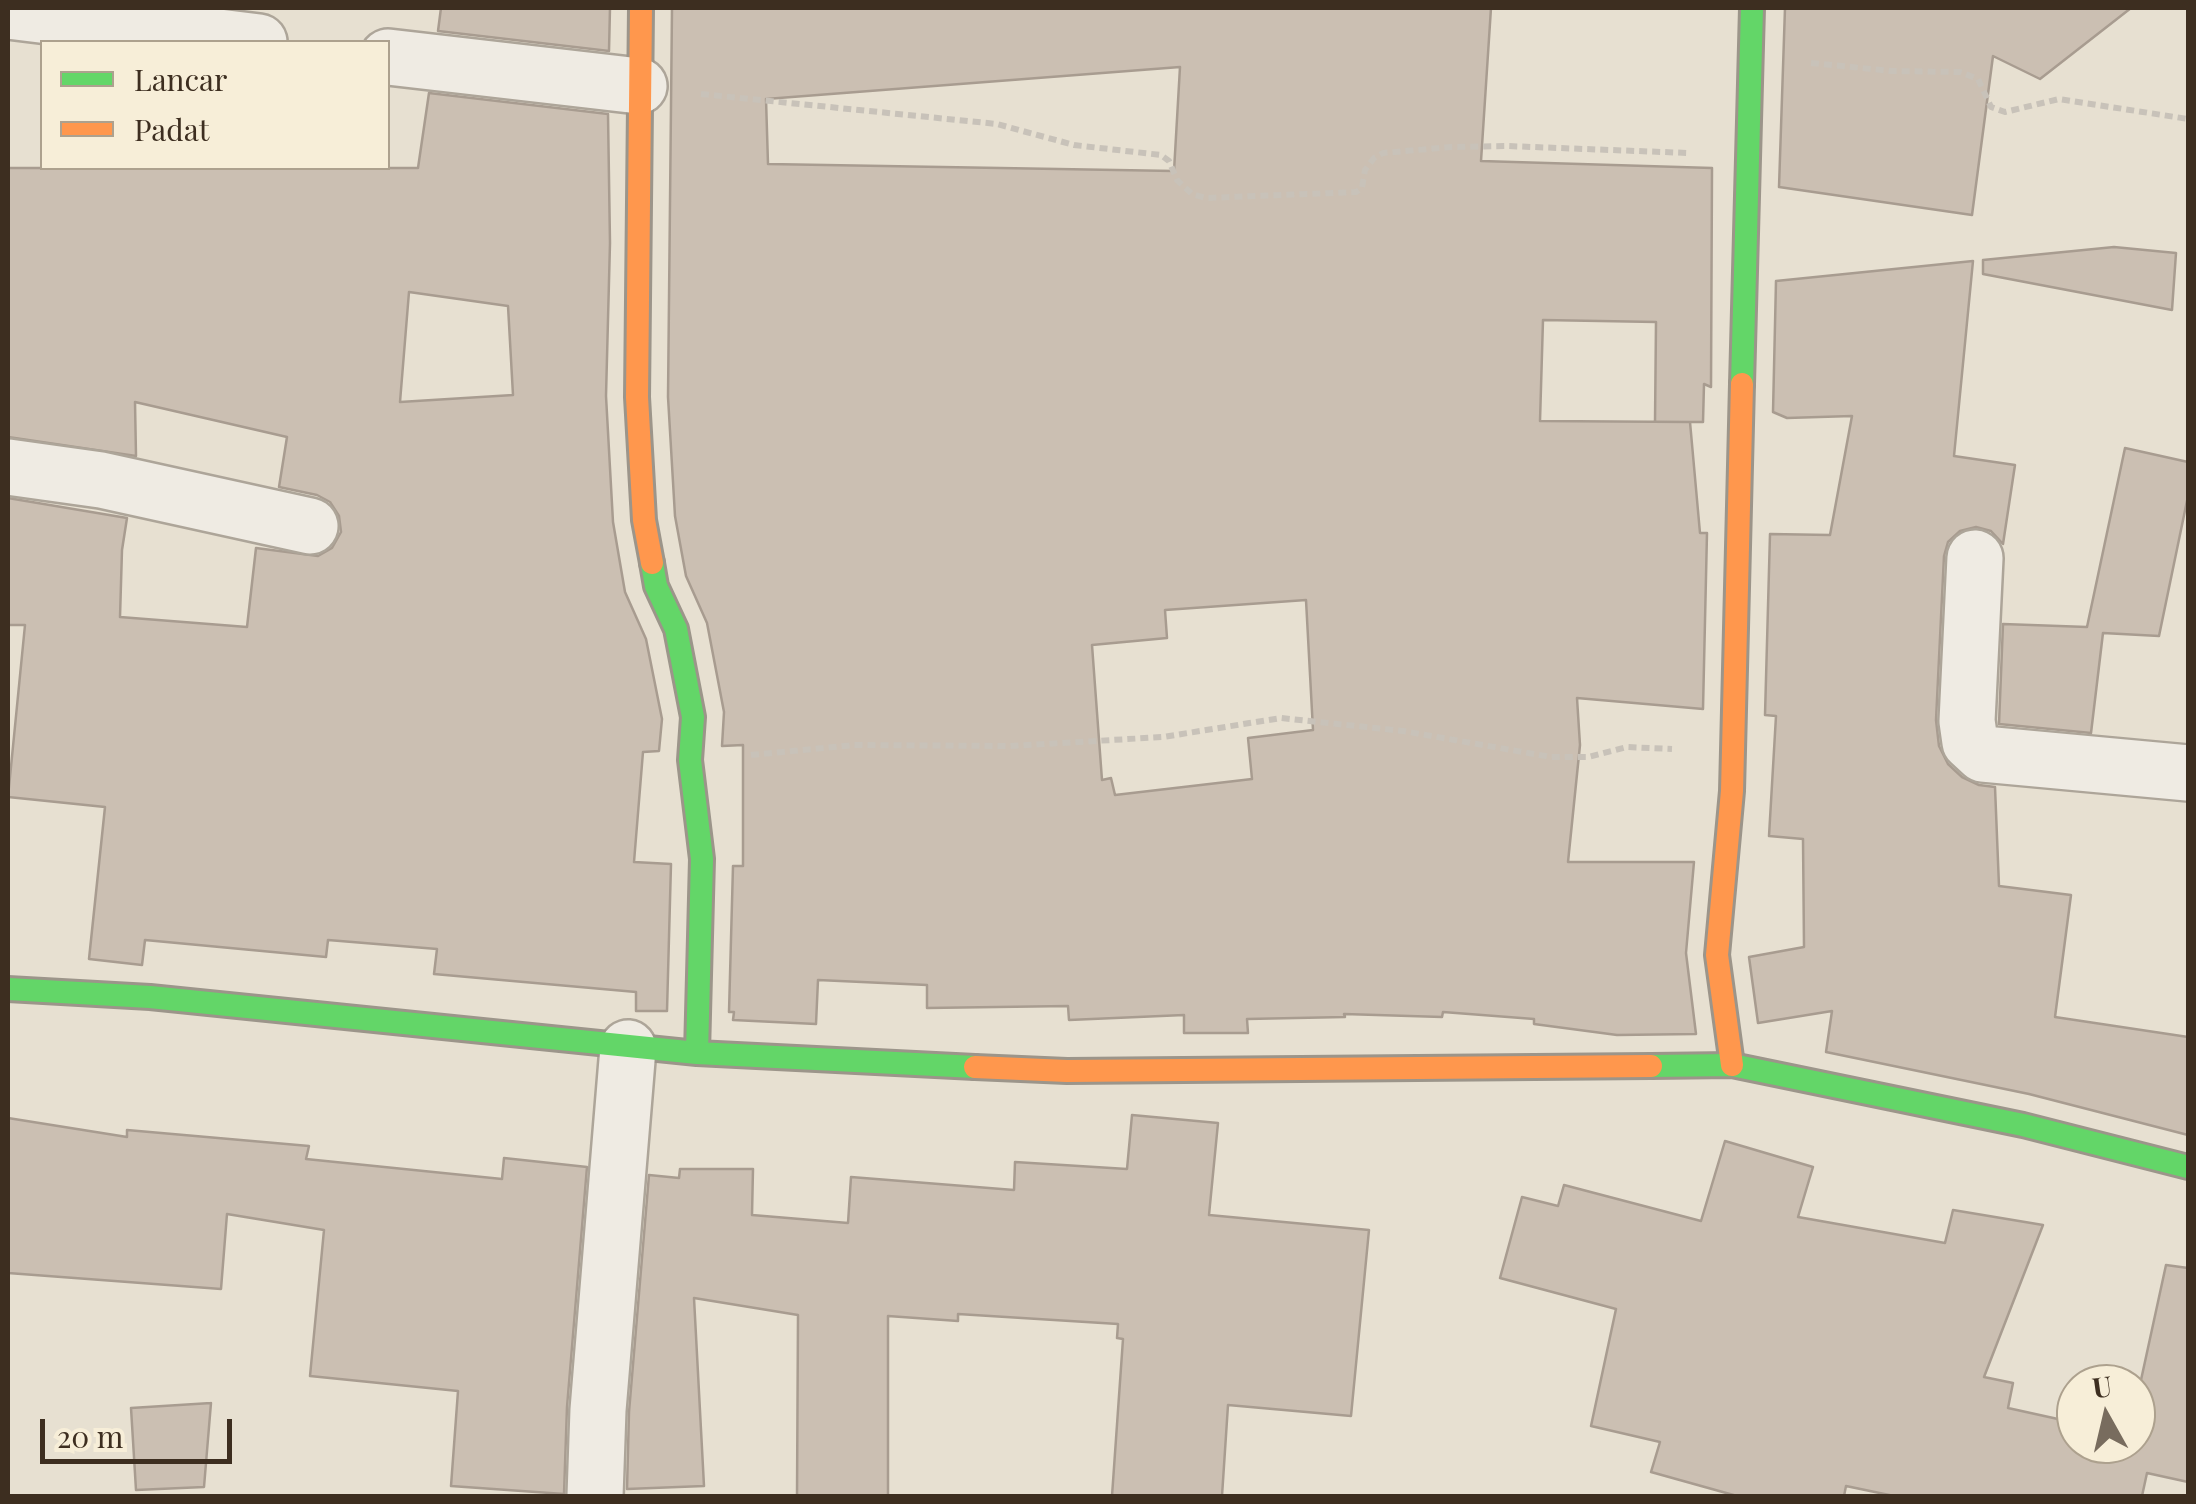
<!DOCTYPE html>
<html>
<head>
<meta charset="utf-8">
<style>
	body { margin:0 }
	#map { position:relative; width:2196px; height:1504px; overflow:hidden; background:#e7e0d1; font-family:"Playfair Display",serif }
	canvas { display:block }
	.frame { position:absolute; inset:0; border:10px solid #3d2e20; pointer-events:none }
	.legend { position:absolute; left:40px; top:40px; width:350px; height:130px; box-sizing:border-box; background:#f7eed8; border:2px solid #ada18e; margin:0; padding:12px 18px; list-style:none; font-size:30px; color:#3d2e20 }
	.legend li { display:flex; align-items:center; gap:20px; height:50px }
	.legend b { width:50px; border:2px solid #ada18e }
	.north { position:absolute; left:2056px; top:1364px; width:100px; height:100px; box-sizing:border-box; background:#f7eed8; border:2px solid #ada18e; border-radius:50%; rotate:352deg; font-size:28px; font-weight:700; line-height:40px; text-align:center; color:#3d2e20 }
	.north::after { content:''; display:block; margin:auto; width:35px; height:45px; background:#786c5e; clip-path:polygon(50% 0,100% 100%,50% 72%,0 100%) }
	.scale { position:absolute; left:40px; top:1419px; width:192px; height:45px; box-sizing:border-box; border:5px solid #3d2e20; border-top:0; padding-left:12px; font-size:30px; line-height:35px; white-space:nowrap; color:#3d2e20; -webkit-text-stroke:8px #f7eed8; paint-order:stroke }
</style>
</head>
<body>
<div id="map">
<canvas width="2196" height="1504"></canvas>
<div class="frame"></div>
<ul class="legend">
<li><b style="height:12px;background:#63d668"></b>Lancar</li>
<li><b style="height:12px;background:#ff974d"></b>Padat</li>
</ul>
<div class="north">U</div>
<div class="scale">20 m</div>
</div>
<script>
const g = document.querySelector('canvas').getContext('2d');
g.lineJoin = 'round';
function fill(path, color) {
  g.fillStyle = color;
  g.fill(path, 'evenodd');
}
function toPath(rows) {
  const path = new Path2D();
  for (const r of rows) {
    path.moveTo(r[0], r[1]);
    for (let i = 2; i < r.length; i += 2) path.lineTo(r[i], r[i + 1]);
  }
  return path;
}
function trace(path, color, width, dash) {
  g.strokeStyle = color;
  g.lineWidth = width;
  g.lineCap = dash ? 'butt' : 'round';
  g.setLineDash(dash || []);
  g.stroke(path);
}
const building = toPath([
	[441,8,610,8,609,51,438,31,441,8],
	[672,8,1491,8,1481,161,1712,168,1711,387,1704,384,1703,422,1655,422,1656,322,1543,320,1540,421,1690,422,1700,533,1707,533,1703,709,1577,698,1580,745,1568,862,1694,862,1686,953,1696,1034,1617,1035,1534,1024,1534,1019,1443,1012,1442,1017,1344,1014,1345,1017,1247,1019,1248,1033,1184,1033,1184,1015,1069,1020,1068,1006,927,1008,927,985,818,980,816,1024,733,1020,734,1012,729,1012,733,866,743,866,743,745,722,746,724,712,707,623,686,576,675,516,668,397,672,8],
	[1180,67,1174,171,768,164,766,99,1180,67],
	[1306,600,1313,730,1248,738,1252,779,1115,795,1111,778,1102,780,1092,645,1167,638,1165,610,1306,600],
	[1785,8,2131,8,2040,79,1993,56,1972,215,1779,187,1785,8],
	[429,93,608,114,610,243,606,396,613,522,625,592,646,639,662,719,659,751,643,752,634,862,671,864,667,1011,636,1011,636,992,434,974,437,949,328,940,326,957,145,940,142,965,89,959,105,807,8,797,25,625,8,625,8,498,127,518,122,550,120,617,247,627,256,548,318,556,332,548,341,532,339,516,330,502,317,495,279,487,287,437,135,402,136,456,8,437,8,168,418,168,429,93],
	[409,292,508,306,513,395,400,402,409,292],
	[2114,247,2176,253,2172,310,1983,274,1983,260,2114,247],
	[1973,261,1954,456,2015,465,2003,544,1991,531,1976,527,1960,531,1948,542,1944,556,1936,720,1939,746,1948,764,1962,777,1979,785,1995,787,1999,886,2071,895,2055,1017,2188,1037,2188,1135,2029,1094,1826,1052,1832,1011,1758,1023,1749,957,1804,947,1803,839,1769,836,1776,716,1765,715,1770,534,1830,535,1852,416,1787,418,1773,412,1776,281,1973,261],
	[2125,448,2188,462,2188,496,2159,636,2103,633,2091,733,1999,724,2003,624,2087,627,2125,448],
	[1132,1115,1218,1123,1209,1215,1369,1230,1351,1416,1228,1405,1222,1496,1112,1496,1123,1339,1117,1338,1118,1324,958,1314,958,1321,888,1316,888,1496,797,1496,798,1315,694,1298,704,1486,627,1489,629,1412,649,1175,679,1178,680,1169,753,1169,752,1215,848,1223,851,1177,1014,1190,1015,1162,1127,1169,1132,1115],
	[8,1118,127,1137,127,1130,309,1146,306,1159,502,1179,504,1158,587,1167,567,1407,564,1494,451,1486,458,1391,310,1376,324,1230,227,1214,221,1289,8,1273,8,1118],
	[1725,1141,1813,1167,1798,1217,1945,1243,1953,1210,2043,1225,1984,1377,2013,1383,2008,1408,2076,1423,2076,1444,2136,1444,2136,1403,2166,1265,2188,1268,2188,1482,2147,1473,2142,1496,1894,1496,1846,1486,1844,1496,1737,1496,1651,1472,1660,1442,1591,1426,1616,1309,1500,1278,1522,1197,1558,1206,1564,1185,1701,1221,1725,1141],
	[211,1403,204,1487,136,1490,131,1408,211,1403]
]);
fill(building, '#cbbfb2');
trace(building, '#a89c90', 2.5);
const street = toPath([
	[8,11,259,42],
	[388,57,639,86],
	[8,467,101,480,310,526],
	[1975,558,1967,721,1970,742,1983,754,2188,773],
	[595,1496,598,1410,628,1048]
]);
const fast = toPath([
	[1742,384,1752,8],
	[652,563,656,586,676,629,693,717,690,760,702,859,697,1053],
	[8,989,150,997,697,1053,975,1067],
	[1651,1066,1732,1065,2023,1125,2188,1167]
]);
const slow = toPath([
	[641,8,637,397,644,520,652,563],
	[1732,1065,1717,955,1732,791,1742,384],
	[975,1067,1067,1071,1651,1066]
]);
trace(street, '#ada599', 60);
trace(fast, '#9c958a', 28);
trace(slow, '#9c958a', 28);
trace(toPath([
	[1811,63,1892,71,1960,72,1978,79,1991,107,2005,112,2059,99,2188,119],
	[701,94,997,124,1074,145,1161,155,1169,161,1177,180,1192,194,1206,198,1356,192,1362,188,1365,170,1374,158,1383,153,1451,147,1507,146,1689,153],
	[751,755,854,745,1010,746,1163,737,1281,718,1403,731,1551,757,1588,757,1627,747,1672,749]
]), '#c8c2b9', 6, [8, 5]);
trace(street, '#efebe3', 55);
trace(fast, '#63d668', 22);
trace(slow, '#ff974d', 22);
</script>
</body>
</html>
